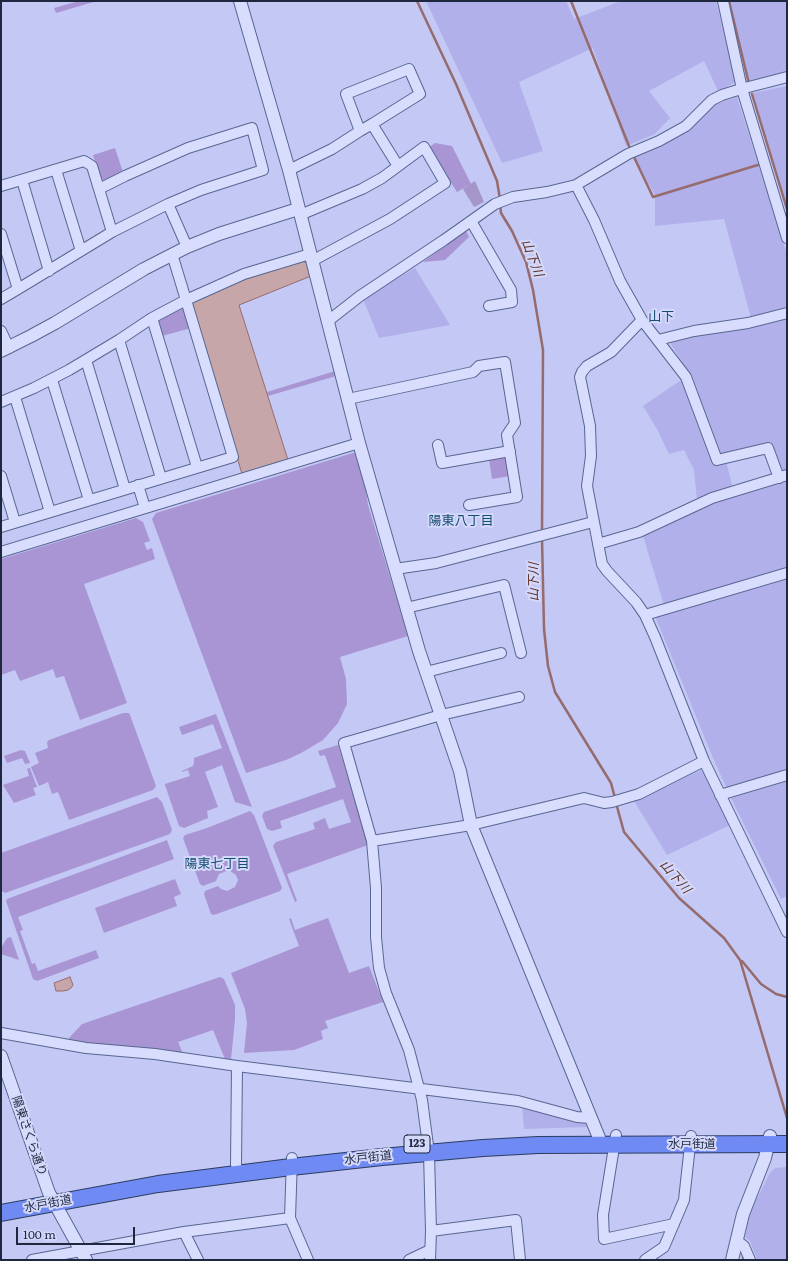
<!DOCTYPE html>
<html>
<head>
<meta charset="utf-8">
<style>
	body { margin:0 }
	#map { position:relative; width:788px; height:1261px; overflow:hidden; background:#c3c8f4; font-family:Literata,serif }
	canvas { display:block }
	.frame { position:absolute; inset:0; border:2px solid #1d283f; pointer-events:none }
	.scale { position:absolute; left:16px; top:1227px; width:119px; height:18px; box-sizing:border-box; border:2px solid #1d283f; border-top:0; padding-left:5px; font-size:12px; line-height:14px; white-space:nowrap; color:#1d283f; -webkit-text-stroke:3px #d4d8fa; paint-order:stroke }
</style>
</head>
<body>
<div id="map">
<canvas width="788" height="1261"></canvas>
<div class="frame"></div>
<div class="scale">100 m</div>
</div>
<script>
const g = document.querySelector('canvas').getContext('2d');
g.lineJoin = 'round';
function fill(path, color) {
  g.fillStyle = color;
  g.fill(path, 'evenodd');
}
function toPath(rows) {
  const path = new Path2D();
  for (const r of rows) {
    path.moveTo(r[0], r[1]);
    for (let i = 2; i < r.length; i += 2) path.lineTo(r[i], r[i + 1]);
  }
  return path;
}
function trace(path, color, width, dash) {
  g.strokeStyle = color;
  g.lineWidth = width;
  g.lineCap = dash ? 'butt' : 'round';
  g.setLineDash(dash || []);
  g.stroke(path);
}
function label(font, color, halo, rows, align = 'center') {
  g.font = font + ' Literata,"Noto Sans JP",serif';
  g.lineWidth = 4;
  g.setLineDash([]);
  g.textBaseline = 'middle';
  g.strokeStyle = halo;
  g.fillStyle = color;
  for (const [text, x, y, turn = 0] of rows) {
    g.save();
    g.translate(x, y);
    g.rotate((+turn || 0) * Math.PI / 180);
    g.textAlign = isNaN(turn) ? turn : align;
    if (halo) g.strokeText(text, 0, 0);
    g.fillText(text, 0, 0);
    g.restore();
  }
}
fill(toPath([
	[426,1,566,1,574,19,621,1,716,1,736,82,718,91,704,61,649,91,670,118,655,134,626,146,593,48,519,82,543,151,502,163],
	[730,1,787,1,787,71,749,81],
	[787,86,787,205,753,93],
	[737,97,787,254,787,307,751,318,724,219,655,226,655,195,633,156,683,132,716,104],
	[415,268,450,325,379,338,363,299],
	[787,315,787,471,780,473,770,446,719,457,693,380,669,341],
	[684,378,715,463,726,461,733,489,697,500,694,470,684,450,669,454,657,429,643,406],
	[787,480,787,568,664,605,643,536,699,508],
	[787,577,787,771,732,789,726,787,713,758,655,616],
	[701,770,712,777,732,824,667,855,634,801],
	[787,781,787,896,781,899,731,798],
	[522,1105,587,1122,588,1127,524,1129],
	[787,1167,787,1260,757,1260,750,1241,745,1237,751,1210,770,1173,775,1168]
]), '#b2b0eb');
fill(toPath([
	[79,1,97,1,56,13,54,8],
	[435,143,452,146,471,184,457,192,428,148],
	[115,148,123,172,105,181,100,178,93,155],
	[466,231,469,237,445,260,423,262],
	[180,307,185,310,191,328,162,336,157,322,160,317],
	[335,371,336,376,268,396,267,392],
	[356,452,365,484,368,505,408,636,340,657,346,679,347,704,338,723,323,740,301,753,286,760,246,773,152,519,156,513],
	[503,456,507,459,510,476,492,479,489,459],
	[136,518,143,522,150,541,144,543,147,550,152,548,155,559,84,584,127,703,80,720,64,676,56,678,53,669,20,681,15,670,1,675,1,559],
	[123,713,129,713,130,715,156,786,153,790,69,820,58,792,52,794,48,782,39,786,31,767,39,763,35,753,48,748,47,742,49,740],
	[216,714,252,807,235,802,222,765,205,772,218,807,207,811,208,818,184,828,179,826,165,785,165,784,190,776,188,770,182,772,182,771,193,766,194,763,194,758,222,748,213,724,182,735,179,727],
	[338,745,368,845,287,874,297,901,295,902,273,846,276,842,315,829,313,823,325,818,329,829,351,822,343,799,280,821,282,828,272,831,267,829,262,816,264,812,267,811,336,787,325,755,320,756,318,751],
	[21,750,25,751,30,763,25,764,22,758,7,763,4,756],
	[29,768,30,768,37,787,33,788,36,795,14,803,3,785,29,776,27,769],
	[157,797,162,802,172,830,170,834,5,893,2,891,1,887,1,853],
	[250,811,254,815,282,888,280,891,272,894,214,915,211,914,204,894,205,891,218,886,221,889,227,891,235,887,238,880,236,875,229,870,219,874,216,881,203,886,200,884,183,838,185,835,207,828],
	[167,840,174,859,18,917,23,930,20,931,32,964,35,963,38,971,96,950,99,958,37,981,33,979,6,901,7,899],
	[175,879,181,894,174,897,177,906,104,933,95,908],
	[291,918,295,930,328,918,349,973,369,966,383,1002,325,1021,328,1028,321,1031,323,1039,294,1050,244,1053,247,1023,245,1009,231,973,299,946,289,919],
	[11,937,19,960,1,954,1,948,7,938],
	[220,977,224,979,235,1005,235,1020,231,1059,225,1059,213,1030,178,1042,184,1056,71,1043,69,1038,82,1024]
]), '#a995d4');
fill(toPath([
	[475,181,484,202,474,207,463,189]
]), '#a595c8');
const water = toPath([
	[303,261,308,264,311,276,239,305,288,460,242,474,192,304,193,299,242,280,303,261],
	[70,977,73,985,71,988,68,990,63,991,56,991,54,983,70,977]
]);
fill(water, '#c6a6a9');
trace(water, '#966b6d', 1);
trace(toPath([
	[417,1,456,84,497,181,500,199],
	[571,1,631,151],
	[729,1,749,84],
	[752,94,787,209],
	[633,155,653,197,761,164],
	[500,204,501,213,512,231,526,262,533,290,543,350,542,533],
	[542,538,544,629,548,666,555,692,611,783,615,798],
	[616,803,624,832,679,898,724,938,740,960,787,1118],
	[742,961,761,984,776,994,787,997],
	[743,1256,744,1260]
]), '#966b6d', 2.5);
const minor = toPath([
	[723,1,742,89,787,238],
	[372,124,398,166],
	[56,170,81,251],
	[289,170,332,149,360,131,372,124,420,94,409,69,346,94,360,131],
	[22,180,49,271],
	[576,185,594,220,620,281,642,320,611,352,587,366,582,372,580,377,590,426,591,456,587,486,602,564,607,571,636,602,645,615,655,637,704,761,787,932],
	[1,186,84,161,92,166,112,232,168,204,201,190,263,170,252,128,188,148,125,176,99,189],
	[168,204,187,247],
	[300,215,362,189,382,178,424,147,445,183,390,219,312,261],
	[471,221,511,290,512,302,489,306],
	[1,234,18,289],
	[1,299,18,289,112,232],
	[152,318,197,467],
	[642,320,686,377,717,460,768,448,779,478],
	[328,321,360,296,444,240,495,204,513,197,547,192,576,185,628,154,659,141,686,126,712,100,722,95,741,89,787,77],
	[1,331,9,348],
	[119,340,161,478],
	[658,340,694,331,748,323,787,313],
	[86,360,125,489],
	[52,380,89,500],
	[15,397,50,512],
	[348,399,473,372,479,366,505,362,515,423,507,435,517,497,469,505],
	[1,402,34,388,69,370,119,340,152,318,186,300,172,254],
	[438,445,442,463,510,451],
	[1,476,15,522],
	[138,485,145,508],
	[1,527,233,457,186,300,244,274,310,254],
	[598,544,639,532,712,498,787,475],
	[1,552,359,443],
	[395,569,436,563,593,522],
	[406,608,504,585,521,653],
	[645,615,787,573],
	[426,672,501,653],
	[519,697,441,715,344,743,372,841,376,888,376,937,379,968,386,993,409,1050,422,1100,429,1153,431,1231,516,1220,520,1260],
	[720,795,787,775],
	[372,841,471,825,584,798,604,803,612,802,639,794,704,761],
	[1,1033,86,1048,155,1054,237,1066,518,1101,577,1117,590,1118],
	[237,1066,236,1164,238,1174],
	[616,1135,603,1215,604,1239,674,1224],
	[290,1218,308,1260],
	[184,1232,198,1260],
	[736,1240,744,1246,750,1260],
	[32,1260,184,1232,290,1218,292,1158],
	[409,1260,430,1250],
	[430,1260,431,1231],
	[645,1260,664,1247,684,1200,691,1136]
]);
const tertiary = toPath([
	[240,1,289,170,359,443,419,651,460,771,471,825,602,1145],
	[1,351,31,336,55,323,144,269,187,247,219,234,298,209],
	[1,1056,49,1193,86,1260],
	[732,1260,743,1214,765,1158,770,1136]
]);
const trunk = toPath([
	[1,1213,158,1184,291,1167,382,1157,483,1148,538,1145,787,1144]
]);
trace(minor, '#576791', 12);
trace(tertiary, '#576791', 14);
trace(trunk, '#2c3d5f', 18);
trace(minor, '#d8dcfd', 10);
trace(tertiary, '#d8dcfd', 12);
trace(trunk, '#708af4', 16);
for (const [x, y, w] of [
	[417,1144,26]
]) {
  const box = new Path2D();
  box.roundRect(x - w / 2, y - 9, w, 18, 3);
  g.fillStyle = '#d4d8fa';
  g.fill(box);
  trace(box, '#1d283f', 1);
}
label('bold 11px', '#1d283f', null, [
	["123",417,1144]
]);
label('12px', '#1d283f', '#d4d8fa', [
	["陽東さくら通り",29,1136,71],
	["水戸街道",692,1144],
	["水戸街道",368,1158,-6],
	["水戸街道",48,1204,-11]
]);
label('italic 13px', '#61322a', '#d4d8fa', [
	["山下川",532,258,69],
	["山下川",534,582,-90],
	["山下川",675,877,49]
]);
label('13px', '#164d72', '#d4d8fa', [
	["山下",661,317],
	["陽東八丁目",461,521],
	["陽東七丁目",217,864]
]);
</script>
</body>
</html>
